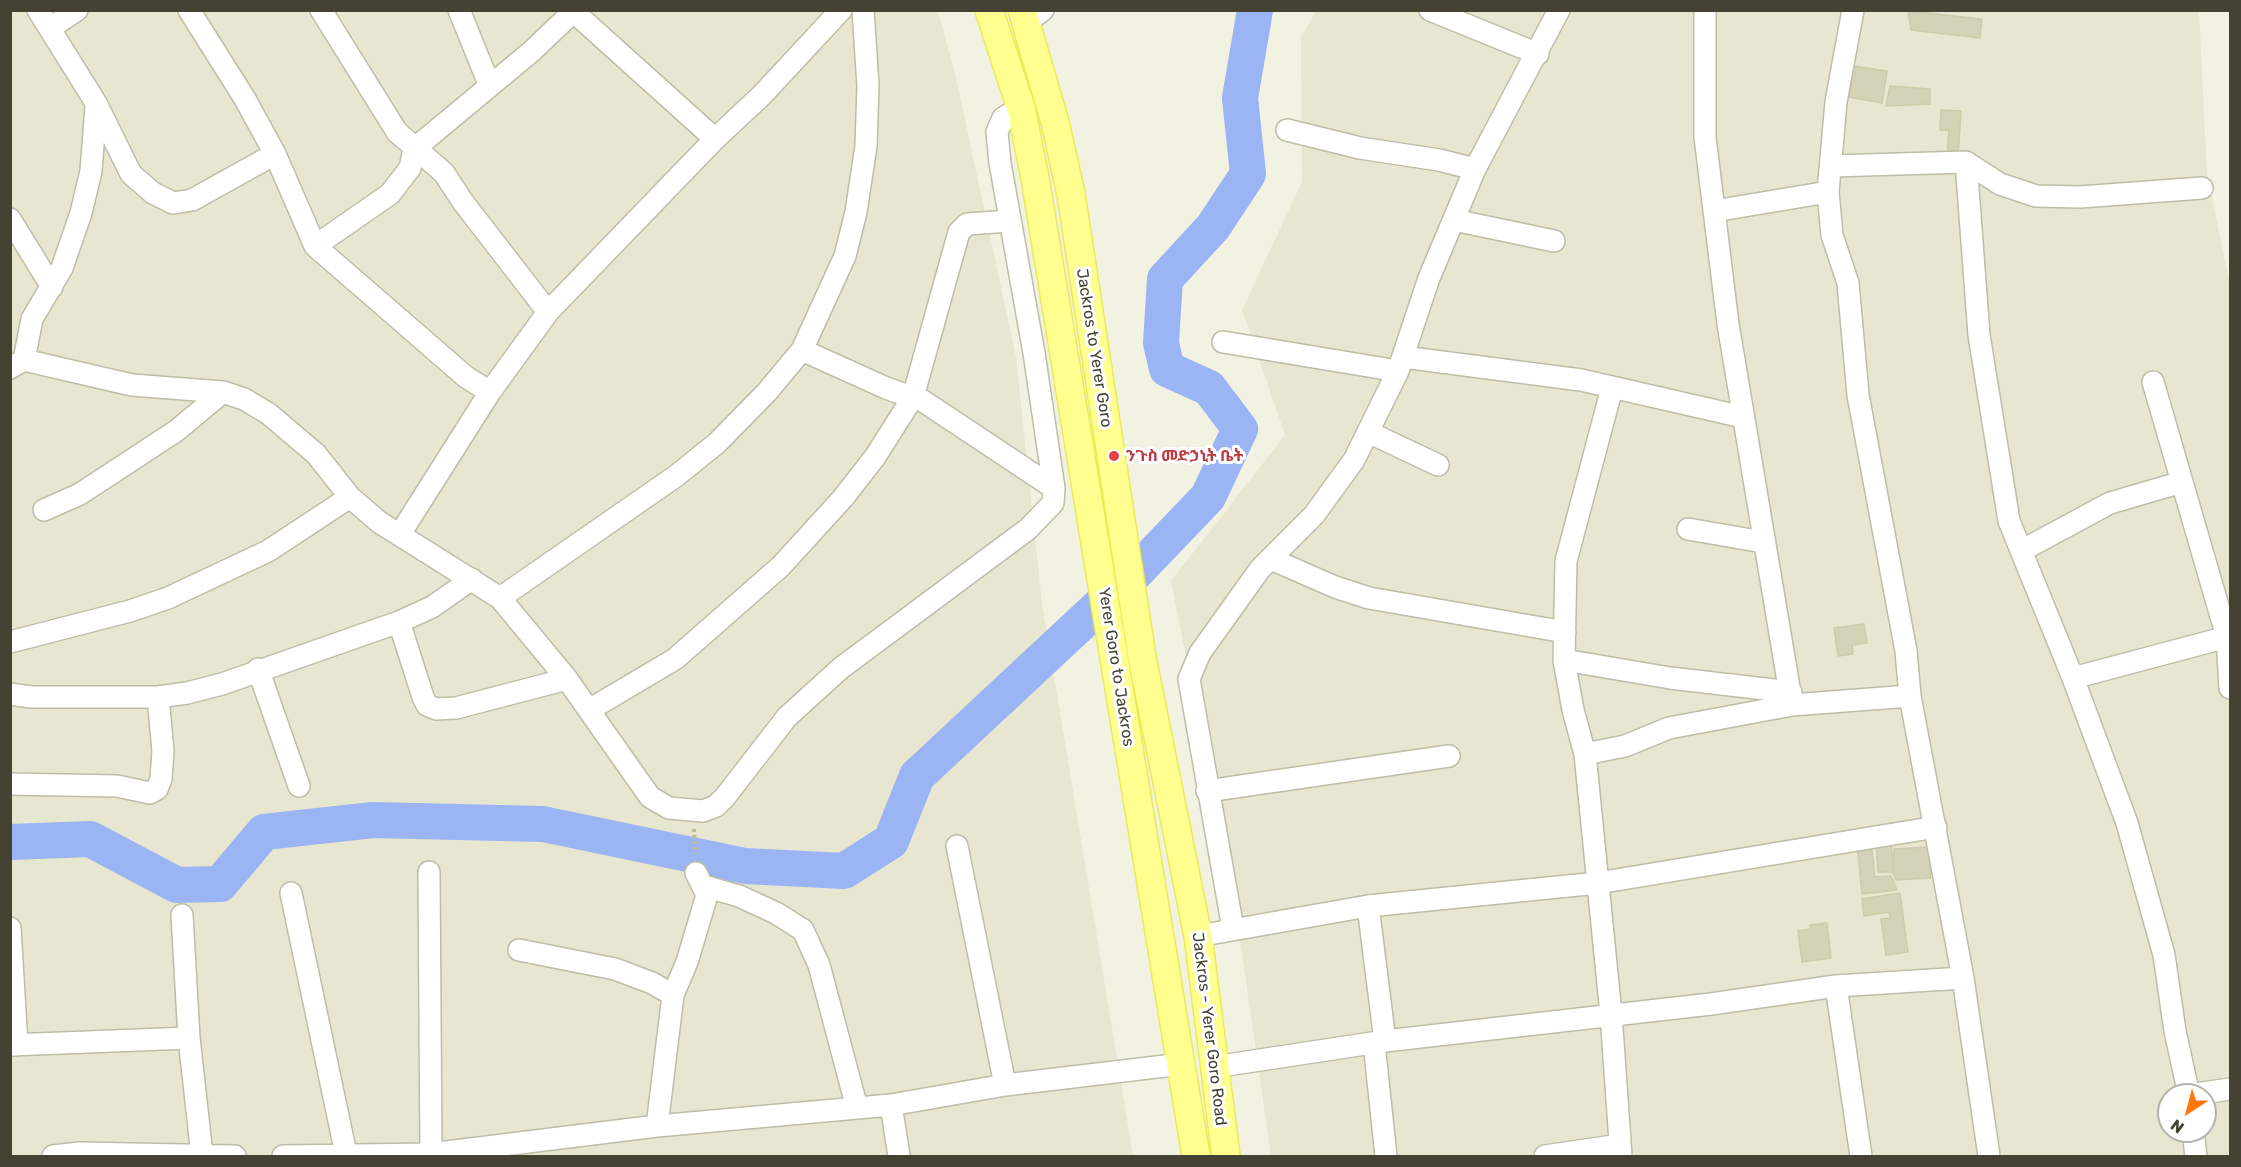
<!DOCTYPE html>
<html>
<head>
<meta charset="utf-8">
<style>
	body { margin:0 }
	#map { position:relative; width:2241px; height:1167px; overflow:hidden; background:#f2f2e2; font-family:Rubik,sans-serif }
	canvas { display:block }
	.frame { position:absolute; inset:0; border:12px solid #444333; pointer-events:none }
	.north { position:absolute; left:2157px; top:1083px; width:60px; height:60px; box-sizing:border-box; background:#fff; border:2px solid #b4b4ad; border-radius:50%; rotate:216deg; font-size:16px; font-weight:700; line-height:24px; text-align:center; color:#444333 }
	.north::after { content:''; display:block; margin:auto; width:21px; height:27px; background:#ff780d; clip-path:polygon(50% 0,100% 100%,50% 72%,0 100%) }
</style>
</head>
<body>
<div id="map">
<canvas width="2241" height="1167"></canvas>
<div class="frame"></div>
<div class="north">N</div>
</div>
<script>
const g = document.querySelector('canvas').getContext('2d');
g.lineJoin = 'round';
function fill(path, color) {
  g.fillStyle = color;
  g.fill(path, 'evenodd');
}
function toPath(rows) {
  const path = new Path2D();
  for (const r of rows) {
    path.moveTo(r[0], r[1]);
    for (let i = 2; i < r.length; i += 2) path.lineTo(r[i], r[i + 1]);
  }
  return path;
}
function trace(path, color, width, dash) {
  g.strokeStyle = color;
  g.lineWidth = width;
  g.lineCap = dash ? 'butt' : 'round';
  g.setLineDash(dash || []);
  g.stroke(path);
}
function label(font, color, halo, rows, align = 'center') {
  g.font = font + ' Rubik,"Noto Sans Ethiopic",sans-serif';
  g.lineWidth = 6;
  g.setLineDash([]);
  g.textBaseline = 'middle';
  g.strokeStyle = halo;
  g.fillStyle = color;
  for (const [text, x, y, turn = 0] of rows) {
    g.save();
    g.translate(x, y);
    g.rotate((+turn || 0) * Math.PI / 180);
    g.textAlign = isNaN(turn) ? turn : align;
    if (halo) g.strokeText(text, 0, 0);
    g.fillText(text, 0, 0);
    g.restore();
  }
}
fill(toPath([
	[10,11,938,11,955,73,1016,357,1042,603,1133,1156,11,1156],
	[1316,11,2199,11,2207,174,2230,285,2230,1156,1271,1156,1235,905,1171,581,1285,435,1242,310,1302,182,1301,37],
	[2169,1095,2205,1095,2205,1131,2169,1131]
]), '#e7e6d0');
trace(toPath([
	[10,842,90,839,177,885,220,884,264,832,373,820,543,824,745,866,844,871,891,841,917,776,1137,571,1208,497,1240,429,1209,388,1167,369,1161,343,1165,279,1213,227,1248,174,1240,98,1255,10]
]), '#9ab4f4', 36);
const building = toPath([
	[1908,11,1982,19,1980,38,1911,30,1908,11],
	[1854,66,1887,71,1882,103,1849,97,1854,66],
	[1890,86,1930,89,1930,104,1886,106,1890,86],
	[1941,110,1961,111,1958,157,1947,157,1949,130,1940,130,1941,110],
	[1864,624,1867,643,1852,645,1853,654,1838,656,1834,628,1864,624],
	[1891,837,1893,872,1878,872,1876,838,1891,837],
	[1871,842,1875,877,1891,876,1897,890,1862,894,1857,843,1871,842],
	[1928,847,1931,878,1896,880,1893,872,1894,849,1928,847],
	[1900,893,1908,952,1886,955,1881,919,1890,918,1889,912,1864,916,1862,899,1900,893],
	[1827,923,1831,958,1802,962,1798,931,1811,929,1810,925,1827,923]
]);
fill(building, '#d4d2b7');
trace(building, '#d0ccaa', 1.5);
const minor = toPath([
	[38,10,96,103,131,174,153,193,173,203,192,200,275,154],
	[189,10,245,99,275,154,315,246,466,377,490,392],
	[321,10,397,132,444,173,463,202,548,312],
	[459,10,489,84],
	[1430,10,1538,54],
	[1705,10,1705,137,1728,324,1792,705],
	[1853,10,1836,102,1828,192,1832,235,1848,283,1858,395,1906,651,1910,696,1963,978,1989,1156],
	[574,12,715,139],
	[1026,23,1043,10],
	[50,28,77,10],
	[1287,130,1360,148,1439,160,1475,169],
	[1966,162,1979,335,2009,521,2073,678,2127,823,2164,955,2175,1031,2189,1095],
	[1832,166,1966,162,2000,184,2036,196,2080,197,2202,188],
	[1714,211,1828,192],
	[10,219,52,287],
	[1454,220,1554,241],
	[315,246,390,194,410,168,414,149,532,51,575,10],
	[1223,342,1398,371],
	[802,350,886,388,923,401,1054,488],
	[1403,357,1581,380,1743,417],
	[24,360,32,319,62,268,81,213,91,171,96,107],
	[10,368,24,360,132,385,223,392,244,399,269,414,316,454,350,497,379,522,500,598,567,679,650,797,669,808,703,811,716,806,725,797,787,717,841,668,1028,529,1053,503,1054,488,1034,353,1000,163,997,132,1003,118,1021,108],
	[2153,382,2227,637,2230,688],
	[1612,388,1566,561,1564,660,1573,710,1585,754,1611,1014,1621,1156],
	[1368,432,1438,465],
	[44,510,80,494,176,431,223,392],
	[1688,529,1763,542],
	[400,534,490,392,548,312,715,139,762,95,841,10],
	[2021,551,2110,503,2182,482],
	[1271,559,1335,587,1369,598,1565,632],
	[500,598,676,476,717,443,767,392,802,350,845,256,856,212,866,146,868,86,863,10],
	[399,622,423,697,427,705,436,709,456,708,567,679],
	[10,642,130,611,168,598,268,551,350,497],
	[1564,660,1670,678,1791,692],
	[258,669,299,786],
	[2073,678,2227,637],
	[10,694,31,697,158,697,187,693,222,684,399,622,432,607,472,579],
	[589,710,675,659,781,566,843,498,875,457,913,397,959,232,967,224,1010,221],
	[1585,754,1625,746,1669,728,1792,705,1910,696],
	[10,784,117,786,150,793,157,789,161,779,163,751,158,697],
	[1207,791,1449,756],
	[957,846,1005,1085],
	[429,872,431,1156],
	[704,886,739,896,776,913,803,930,819,965,857,1108],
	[291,893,346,1154],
	[1368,906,1385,1041],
	[182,915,189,1038,202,1155],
	[10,928,17,1045],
	[1233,929,1189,679,1200,653,1260,569,1314,515,1354,460,1398,371,1429,278,1475,169,1559,10],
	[1198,936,1368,906,1598,883,1936,827],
	[519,950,615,969,652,983,673,995],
	[1836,986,1861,1156],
	[1374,1043,1386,1156],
	[10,1045,189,1038],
	[1214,1067,1385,1041,1711,1004,1836,986,1963,978],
	[2189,1095,2230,1089],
	[891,1105,899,1156],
	[657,1126,673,995,687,962,707,895,696,873],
	[2193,1131,2196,1156],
	[53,1156,80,1153,235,1156],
	[283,1156,430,1154,657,1126,891,1105,1005,1085,1182,1064],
	[1545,1156,1620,1145]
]);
const major = toPath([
	[989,10,1021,108,1035,178,1196,1156],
	[1022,10,1055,122,1071,194,1142,657,1198,936,1226,1156]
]);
trace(minor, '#bebda5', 24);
trace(major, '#ebea58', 30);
trace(toPath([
	[694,829,695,854]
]), '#c1be95', 4, [3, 3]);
trace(minor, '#fff', 21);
trace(major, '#feff8f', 27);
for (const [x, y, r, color] of [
	[1114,456,6,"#e0444e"]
]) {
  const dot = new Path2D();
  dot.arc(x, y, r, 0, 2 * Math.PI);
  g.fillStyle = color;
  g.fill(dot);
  trace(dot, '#fff', 2);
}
label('16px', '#444333', '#fff', [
	["Jackros to Yerer Goro",1094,348,81],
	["Yerer Goro to Jackros",1116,667,81],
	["Jackros - Yerer Goro Road",1209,1029,83]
]);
label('bold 16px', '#be3a42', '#fff', [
	["ንጉስ መድኃኒት ቤት",1126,456]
], 'left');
</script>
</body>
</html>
